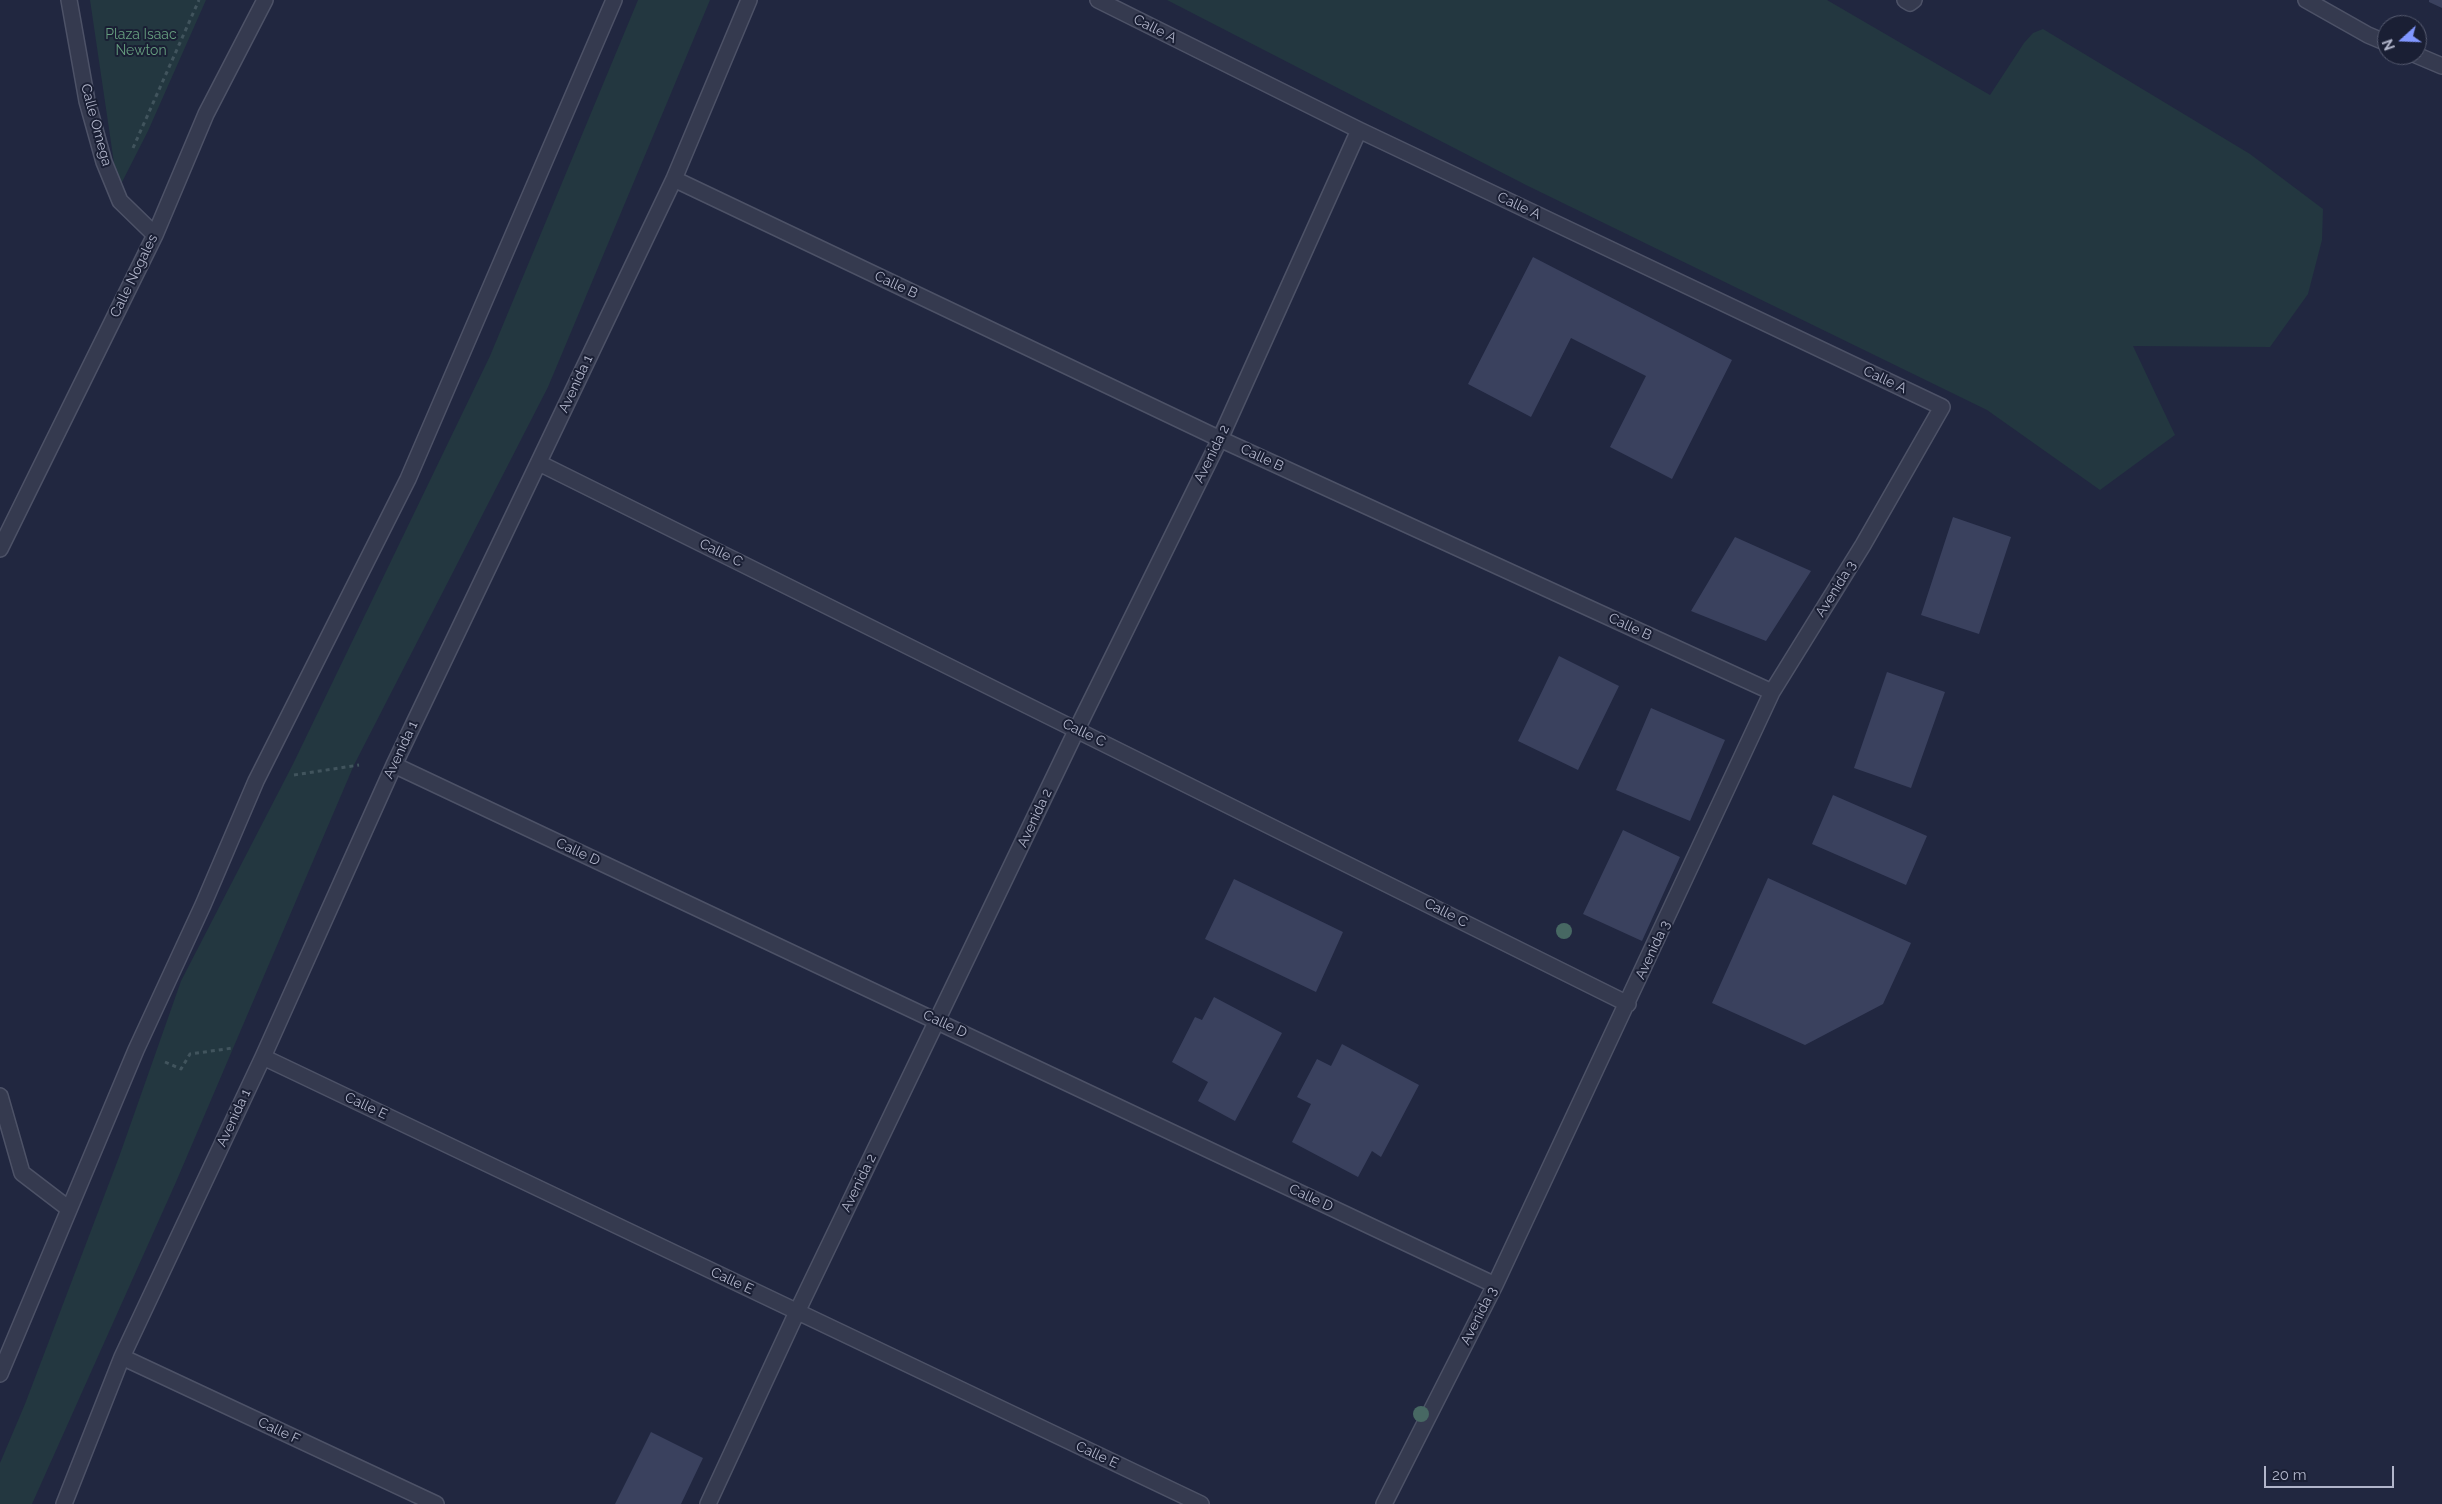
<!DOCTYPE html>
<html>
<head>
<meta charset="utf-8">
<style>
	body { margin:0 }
	#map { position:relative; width:2442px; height:1504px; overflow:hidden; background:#212740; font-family:Raleway,sans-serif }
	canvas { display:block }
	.north { position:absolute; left:2377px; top:15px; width:50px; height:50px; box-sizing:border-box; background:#1a1f34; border:1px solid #565b70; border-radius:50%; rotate:250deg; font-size:14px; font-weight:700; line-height:20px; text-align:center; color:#b1b5ca }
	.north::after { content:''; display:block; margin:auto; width:18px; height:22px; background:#8197ff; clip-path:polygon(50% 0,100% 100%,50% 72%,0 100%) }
	.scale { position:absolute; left:2264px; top:1466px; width:130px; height:22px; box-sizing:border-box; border:2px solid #b1b5ca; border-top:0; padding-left:6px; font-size:15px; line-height:18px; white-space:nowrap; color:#b1b5ca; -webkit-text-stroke:4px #1a1f34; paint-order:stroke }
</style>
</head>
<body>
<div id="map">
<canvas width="2442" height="1504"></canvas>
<div class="north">N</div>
<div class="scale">20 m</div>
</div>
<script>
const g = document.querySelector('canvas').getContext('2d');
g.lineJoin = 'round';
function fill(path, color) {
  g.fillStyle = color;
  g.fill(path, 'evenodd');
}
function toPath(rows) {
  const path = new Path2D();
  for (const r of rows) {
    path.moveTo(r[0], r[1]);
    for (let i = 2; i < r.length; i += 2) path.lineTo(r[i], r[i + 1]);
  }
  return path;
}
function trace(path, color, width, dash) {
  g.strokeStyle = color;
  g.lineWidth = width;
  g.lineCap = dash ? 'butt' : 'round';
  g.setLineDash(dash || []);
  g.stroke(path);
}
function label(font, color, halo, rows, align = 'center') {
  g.font = font + ' Raleway,sans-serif';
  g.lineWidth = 4;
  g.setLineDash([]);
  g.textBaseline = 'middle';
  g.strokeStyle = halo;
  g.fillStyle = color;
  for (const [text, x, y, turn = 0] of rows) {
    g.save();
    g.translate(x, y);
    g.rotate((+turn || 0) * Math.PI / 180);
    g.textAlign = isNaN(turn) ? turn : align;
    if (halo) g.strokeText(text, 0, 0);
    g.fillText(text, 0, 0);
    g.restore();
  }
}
fill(toPath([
	[90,0,206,0,148,131,118,190],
	[638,0,710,0,548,387,354,765,176,1182,32,1504,0,1504,0,1463,25,1404,119,1157,181,981,293,764,490,356],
	[1167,0,1827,0,1990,95,2024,43,2033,33,2043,29,2250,154,2323,209,2322,240,2308,294,2270,347,2133,346,2175,435,2100,490,1987,410,1526,185]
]), '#233740');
fill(toPath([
	[2429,0,2442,0,2442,8,2429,2],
	[1533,257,1732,360,1672,479,1610,447,1646,376,1571,338,1531,417,1468,384],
	[1953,517,2011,537,1979,634,1921,615],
	[1735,537,1811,571,1766,641,1691,611],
	[1559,656,1619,686,1578,770,1518,741],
	[1887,672,1945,692,1911,788,1854,768],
	[1651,708,1725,740,1690,821,1616,790],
	[1833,795,1927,836,1906,885,1812,844],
	[1623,830,1680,857,1642,941,1583,914],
	[1768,878,1911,943,1883,1004,1805,1045,1712,1003],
	[1234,879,1343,932,1316,992,1205,939],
	[1214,997,1282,1033,1235,1121,1198,1101,1208,1082,1172,1062,1195,1017,1202,1020],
	[1342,1044,1419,1085,1381,1157,1372,1151,1358,1177,1292,1142,1311,1104,1297,1097,1317,1059,1331,1066],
	[651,1432,703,1458,681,1504,615,1504]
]), '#3a415e');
const street = toPath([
	[69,0,87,101,104,162,120,201,155,235],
	[1098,0,1359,130,1942,407,1863,545,1772,692,1495,1285,1384,1504],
	[1905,0,1910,3,1914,0],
	[2306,0,2368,35,2387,43],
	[2416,55,2442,66],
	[674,179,1220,439,1772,692],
	[539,463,1628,1004],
	[0,549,155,235,206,114,265,0],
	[394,765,1495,1285],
	[263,1057,1201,1504],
	[0,1096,22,1173,69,1209],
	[122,1357,436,1504],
	[0,1374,136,1050,203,905,256,781,408,479,614,0],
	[64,1504,122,1357,263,1057,394,765,674,179,749,0],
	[708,1504,797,1312,1077,729,1220,439,1359,130]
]);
trace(street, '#4d5267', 18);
trace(toPath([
	[133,148,199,0],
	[294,775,359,765],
	[165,1062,181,1069,190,1054,233,1048]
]), '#41545d', 3, [4, 4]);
trace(street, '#353a4f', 15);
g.fillStyle = '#476863';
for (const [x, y] of [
	[1564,931],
	[1421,1414]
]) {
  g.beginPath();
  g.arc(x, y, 8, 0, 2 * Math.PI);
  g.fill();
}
label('14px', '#b1b5ca', '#1a1f34', [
	["Calle A",1155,29,27],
	["Calle Omega",96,125,75],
	["Calle A",1519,206,25],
	["Calle Nogales",134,276,-64],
	["Calle B",896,285,25],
	["Calle A",1885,380,25],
	["Avenida 1",576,384,-65],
	["Avenida 2",1212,454,-64],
	["Calle B",1262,458,25],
	["Calle C",721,553,26],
	["Avenida 3",1836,589,-58],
	["Calle B",1630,627,25],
	["Calle C",1084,733,26],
	["Avenida 1",401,750,-65],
	["Avenida 2",1035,818,-65],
	["Calle D",578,852,25],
	["Calle C",1446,913,27],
	["Avenida 3",1653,950,-65],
	["Calle D",945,1024,25],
	["Calle E",366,1106,25],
	["Avenida 1",234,1118,-65],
	["Avenida 2",859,1183,-64],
	["Calle D",1311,1198,25],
	["Calle E",732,1281,25],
	["Avenida 3",1479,1316,-63],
	["Calle F",279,1431,25],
	["Calle E",1097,1455,25]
]);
label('14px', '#669e7f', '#1a1f34', [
	["Plaza Isaac",141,35],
	["Newton",141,51]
]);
</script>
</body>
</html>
